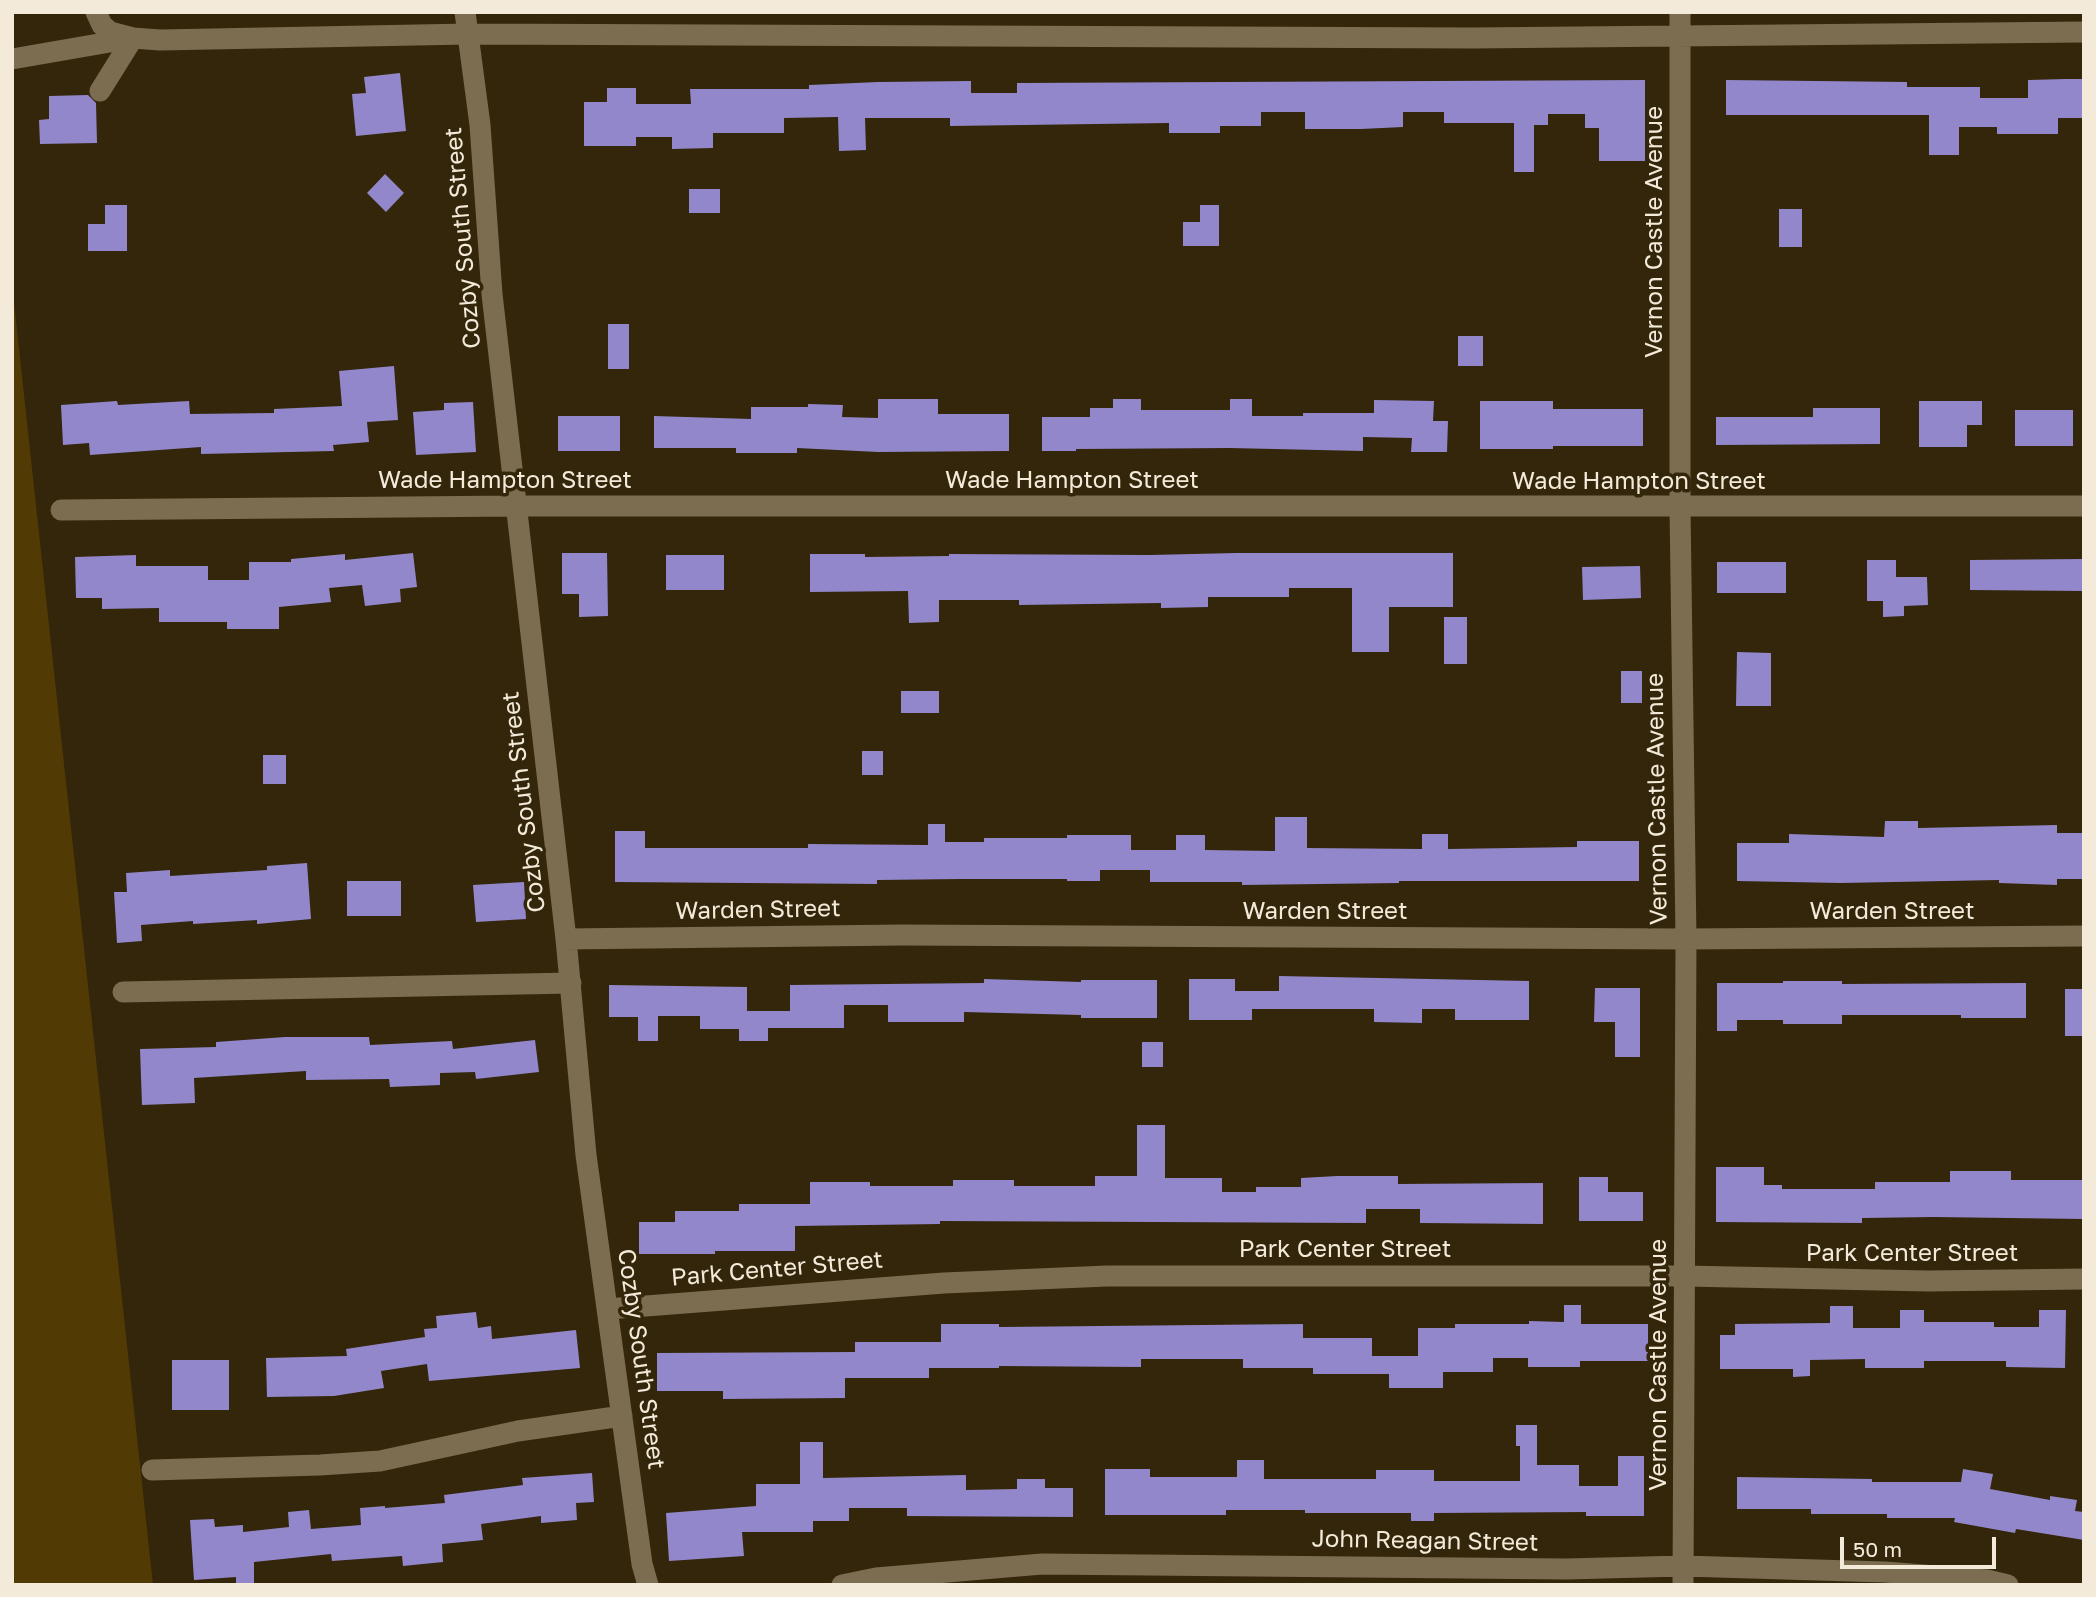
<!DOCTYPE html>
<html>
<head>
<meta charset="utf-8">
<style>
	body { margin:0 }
	#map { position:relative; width:2096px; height:1597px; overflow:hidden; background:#33260a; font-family:"Golos Text",sans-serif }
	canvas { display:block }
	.frame { position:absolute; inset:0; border:14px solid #f3eada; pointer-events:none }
	.scale { position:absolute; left:1840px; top:1537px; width:156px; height:32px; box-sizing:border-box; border:4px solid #f3eada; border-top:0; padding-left:9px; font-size:21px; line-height:24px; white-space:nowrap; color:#f3eada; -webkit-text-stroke:5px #33260a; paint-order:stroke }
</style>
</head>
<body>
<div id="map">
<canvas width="2096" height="1597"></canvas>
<div class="frame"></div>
<div class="scale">50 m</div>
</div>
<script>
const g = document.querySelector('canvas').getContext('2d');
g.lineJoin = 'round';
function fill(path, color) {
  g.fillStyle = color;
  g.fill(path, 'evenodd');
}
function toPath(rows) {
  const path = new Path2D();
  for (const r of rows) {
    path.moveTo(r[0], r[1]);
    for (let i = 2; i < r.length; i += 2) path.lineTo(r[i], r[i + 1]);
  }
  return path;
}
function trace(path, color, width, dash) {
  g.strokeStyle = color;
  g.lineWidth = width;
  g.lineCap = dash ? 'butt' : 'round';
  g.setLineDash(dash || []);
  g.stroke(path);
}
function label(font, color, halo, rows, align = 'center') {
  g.font = font + ' "Golos Text",sans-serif';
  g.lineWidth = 7;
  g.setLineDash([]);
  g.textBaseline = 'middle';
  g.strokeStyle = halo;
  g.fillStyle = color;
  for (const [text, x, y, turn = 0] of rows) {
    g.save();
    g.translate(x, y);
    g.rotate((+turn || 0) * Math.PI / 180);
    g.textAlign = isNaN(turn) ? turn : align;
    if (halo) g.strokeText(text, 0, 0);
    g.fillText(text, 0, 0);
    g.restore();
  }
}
fill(toPath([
	[12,284,153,1585,12,1585]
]), '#523a05');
fill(toPath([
	[400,73,406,131,356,136,352,94,366,93,364,77],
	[2066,79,2084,79,2084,118,2058,118,2058,134,1997,134,1997,127,1959,127,1959,155,1929,155,1929,115,1726,115,1726,80,1907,82,1907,87,1980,87,1980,98,2028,98,2028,80],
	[1645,80,1645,161,1599,161,1599,128,1585,128,1585,114,1548,114,1548,125,1534,125,1534,172,1514,172,1514,123,1444,123,1444,112,1403,112,1403,127,1361,129,1305,129,1305,112,1261,112,1261,126,1220,126,1220,133,1169,133,1169,123,950,126,950,118,865,118,866,150,839,151,838,117,784,118,784,133,713,133,713,148,672,149,672,137,636,137,636,146,584,146,584,102,607,102,607,88,636,88,636,104,691,104,690,89,809,89,809,85,878,82,971,81,971,93,1017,93,1017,83],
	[88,95,96,103,97,143,40,144,39,120,49,119,49,96],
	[385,174,404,193,386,212,367,193],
	[689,189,720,189,720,213,689,213],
	[105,205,127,205,127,251,88,251,88,224,105,224],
	[1200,205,1219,205,1219,246,1183,246,1183,222,1200,222],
	[1779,209,1802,209,1802,247,1779,247],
	[608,324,629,324,629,369,608,369],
	[1458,336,1483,336,1483,366,1458,366],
	[394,366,398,420,367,422,369,442,333,445,334,451,201,454,201,447,90,455,89,443,63,445,61,405,117,401,118,405,189,401,190,414,274,413,274,409,342,406,339,371],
	[878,399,938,399,938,414,1009,414,1009,451,878,452,797,448,797,453,736,453,736,448,654,448,654,416,751,419,751,407,808,407,808,404,843,405,842,417,878,418],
	[1113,399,1141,399,1141,410,1230,410,1230,399,1252,399,1252,416,1303,416,1303,413,1374,413,1374,400,1434,401,1433,421,1448,421,1447,452,1411,452,1412,438,1363,437,1363,451,1230,448,1076,449,1076,451,1042,451,1042,417,1090,417,1090,408,1113,408],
	[1480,401,1553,401,1553,409,1643,409,1643,446,1553,446,1553,449,1480,449],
	[1919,401,1982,401,1982,425,1967,425,1967,447,1919,447],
	[473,402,476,452,416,455,413,412,444,410,444,403],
	[1813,408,1880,408,1880,444,1716,445,1716,417,1813,417],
	[2015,410,2073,410,2073,446,2015,446],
	[558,416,620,416,620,451,558,451],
	[413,553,417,587,400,589,401,602,365,606,362,585,329,588,331,602,279,607,279,629,227,629,227,622,159,622,159,608,102,609,102,598,76,598,75,557,136,555,136,566,208,566,208,580,249,580,249,562,291,562,291,559,345,554,345,560],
	[562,553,607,553,608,616,579,617,579,594,562,594],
	[1236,553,1453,553,1453,607,1389,607,1389,652,1352,652,1352,588,1289,588,1289,597,1208,597,1208,607,1161,608,1161,603,1019,605,1019,600,939,600,939,622,909,623,908,591,810,592,810,554,865,554,865,557,949,556,949,554,1150,555],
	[666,555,724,555,724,590,666,590],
	[2084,559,2084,591,1970,590,1970,560],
	[1867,560,1896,560,1896,577,1927,577,1928,605,1904,606,1904,616,1883,617,1883,601,1867,601],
	[1717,562,1786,562,1786,593,1717,593],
	[1640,566,1641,598,1583,600,1582,567],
	[1444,617,1467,617,1467,664,1444,664],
	[1737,652,1771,653,1771,706,1736,706],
	[1621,671,1642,671,1642,703,1621,703],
	[901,691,939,691,939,713,901,713],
	[862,751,883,751,883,775,862,775],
	[263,755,286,755,286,784,263,784],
	[1275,817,1307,817,1307,848,1422,849,1422,834,1448,834,1448,849,1577,847,1577,841,1639,841,1639,881,1399,881,1399,883,1242,885,1242,882,1150,882,1150,870,1100,870,1100,881,1067,881,1067,879,961,879,877,880,877,884,615,882,615,831,645,831,645,848,808,848,808,844,928,845,928,824,945,824,945,842,984,842,984,838,1067,838,1067,835,1131,835,1131,850,1176,850,1176,835,1205,835,1205,850,1275,851],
	[1885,821,1918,821,1918,828,2057,825,2057,833,2084,833,2084,879,2057,879,2057,885,1999,883,1999,880,1841,883,1737,881,1737,843,1789,843,1789,834,1884,837],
	[307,863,311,919,257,924,257,920,193,924,193,921,141,925,142,941,117,943,114,892,127,892,126,873,170,870,170,876,267,870,267,866],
	[347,881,401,881,401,916,347,916],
	[524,882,526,919,476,922,473,885],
	[1279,976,1529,981,1529,1020,1455,1020,1455,1009,1422,1009,1422,1023,1374,1022,1374,1009,1252,1009,1252,1020,1189,1020,1189,979,1235,979,1235,991,1279,991],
	[984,979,1081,982,1081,980,1157,980,1157,1018,1081,1018,1081,1015,964,1012,964,1022,888,1022,888,1005,844,1005,844,1028,768,1028,768,1041,739,1041,739,1029,700,1029,700,1016,658,1016,658,1041,638,1041,638,1017,609,1017,609,985,747,987,747,1011,790,1011,790,985,984,983],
	[1783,981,1842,981,1842,984,2026,983,2026,1018,1961,1018,1961,1015,1842,1015,1842,1024,1783,1024,1783,1020,1737,1020,1737,1031,1717,1031,1717,983,1783,983],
	[1595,988,1640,988,1640,1057,1615,1057,1615,1022,1594,1022],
	[2065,989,2084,989,2084,1036,2065,1036],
	[285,1037,369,1037,370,1045,452,1041,453,1049,535,1040,539,1072,476,1079,475,1072,440,1073,440,1085,390,1087,389,1079,306,1080,306,1071,194,1078,195,1103,142,1105,140,1049,216,1047,216,1042],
	[1142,1042,1163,1042,1163,1067,1142,1067],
	[1137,1125,1165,1125,1165,1178,1222,1178,1222,1192,1256,1192,1256,1187,1301,1187,1301,1178,1337,1176,1398,1176,1398,1184,1543,1183,1543,1224,1420,1223,1420,1209,1366,1209,1366,1223,940,1221,940,1224,795,1226,795,1251,715,1251,715,1254,639,1254,639,1222,675,1222,675,1211,739,1211,739,1204,810,1204,810,1182,870,1182,870,1186,953,1186,953,1180,1014,1180,1014,1186,1095,1186,1095,1176,1137,1176],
	[1716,1167,1764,1167,1764,1185,1782,1185,1782,1189,1875,1189,1875,1182,1950,1182,1950,1171,2011,1171,2011,1180,2084,1180,2084,1219,1934,1217,1862,1218,1862,1223,1716,1222],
	[1579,1177,1608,1177,1608,1192,1643,1192,1643,1221,1579,1221],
	[1564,1305,1581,1305,1581,1324,1648,1324,1648,1361,1580,1361,1580,1367,1528,1367,1528,1358,1493,1358,1493,1372,1443,1372,1443,1388,1389,1388,1389,1374,1313,1374,1313,1368,1243,1368,1243,1359,1141,1359,1141,1367,999,1366,999,1368,929,1368,929,1378,845,1378,845,1398,723,1399,723,1391,657,1391,657,1353,855,1352,855,1342,941,1342,941,1324,999,1324,999,1327,1303,1324,1303,1338,1372,1338,1372,1356,1418,1356,1418,1328,1455,1328,1455,1324,1529,1324,1529,1321,1564,1322],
	[1830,1306,1853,1306,1853,1328,1900,1328,1900,1310,1924,1310,1924,1322,1994,1322,1994,1327,2039,1327,2039,1310,2066,1310,2065,1368,2006,1367,2006,1361,1924,1361,1924,1368,1865,1368,1865,1359,1810,1360,1810,1376,1793,1377,1793,1369,1720,1369,1720,1335,1735,1335,1735,1324,1830,1323],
	[476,1312,478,1328,491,1326,492,1339,576,1330,580,1368,429,1381,427,1364,381,1371,384,1388,334,1396,267,1397,266,1358,347,1356,346,1349,425,1337,424,1329,437,1328,436,1316],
	[172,1360,229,1360,229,1410,172,1410],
	[1516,1425,1537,1425,1537,1465,1579,1465,1579,1486,1618,1486,1618,1456,1644,1456,1644,1516,1586,1516,1586,1512,1434,1513,1434,1521,1411,1521,1411,1513,1305,1513,1305,1510,1226,1510,1226,1515,1105,1515,1105,1469,1150,1469,1150,1477,1237,1477,1237,1460,1264,1460,1264,1479,1376,1479,1376,1470,1434,1470,1434,1481,1520,1481,1520,1446,1516,1446],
	[800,1442,823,1442,823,1478,966,1475,966,1490,1017,1489,1017,1479,1045,1479,1045,1488,1073,1488,1073,1517,907,1516,907,1508,849,1508,849,1521,813,1521,813,1532,742,1532,744,1556,669,1561,666,1513,756,1506,756,1484,800,1484],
	[1963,1469,1993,1474,1990,1489,2050,1500,2050,1496,2077,1500,2075,1511,2084,1512,2084,1540,2016,1529,2015,1533,1954,1522,1955,1518,1887,1518,1887,1514,1811,1514,1811,1509,1737,1509,1737,1477,1872,1479,1872,1482,1961,1482],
	[592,1473,594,1502,576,1503,577,1520,541,1523,541,1516,481,1524,483,1540,442,1544,443,1562,403,1566,402,1556,332,1561,331,1554,254,1562,254,1585,236,1585,236,1577,194,1580,190,1520,214,1519,215,1527,243,1525,243,1532,289,1527,288,1512,309,1510,311,1529,361,1525,360,1508,385,1506,385,1508,445,1503,444,1495,523,1485,522,1478]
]), '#9387cb');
trace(toPath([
	[96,12,102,25,110,32,133,38,100,91],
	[465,12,480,125,492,294,566,939,586,1155,642,1564,648,1585],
	[1680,12,1680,507,1686,939,1683,1585],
	[12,59,133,38,160,40,468,34,1474,38,2084,32],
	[61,510,516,506,2084,506],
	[566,939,901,935,1686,939,2084,936],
	[123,992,571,983],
	[607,1309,944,1283,1107,1276,1684,1276,1928,1281,2084,1279],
	[152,1470,320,1465,380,1461,518,1431,622,1416],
	[842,1585,876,1578,1042,1564,1566,1569,1683,1566,1885,1572,1987,1580,2008,1585]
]), '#7c6c50', 21);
label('24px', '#f3eada', '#33260a', [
	["Vernon Castle Avenue",1654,232,-90],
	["Cozby South Street",463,238,-95],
	["Wade Hampton Street",505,480],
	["Wade Hampton Street",1072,480],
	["Wade Hampton Street",1639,481],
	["Vernon Castle Avenue",1657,799,-91],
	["Cozby South Street",524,802,-97],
	["Warden Street",758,910,-1],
	["Warden Street",1325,911],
	["Warden Street",1892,911],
	["Park Center Street",1345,1249],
	["Park Center Street",1912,1253],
	["Park Center Street",777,1269,-5],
	["Cozby South Street",641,1359,82],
	["Vernon Castle Avenue",1658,1365,-90],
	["John Reagan Street",1425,1541,1]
]);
</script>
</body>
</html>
